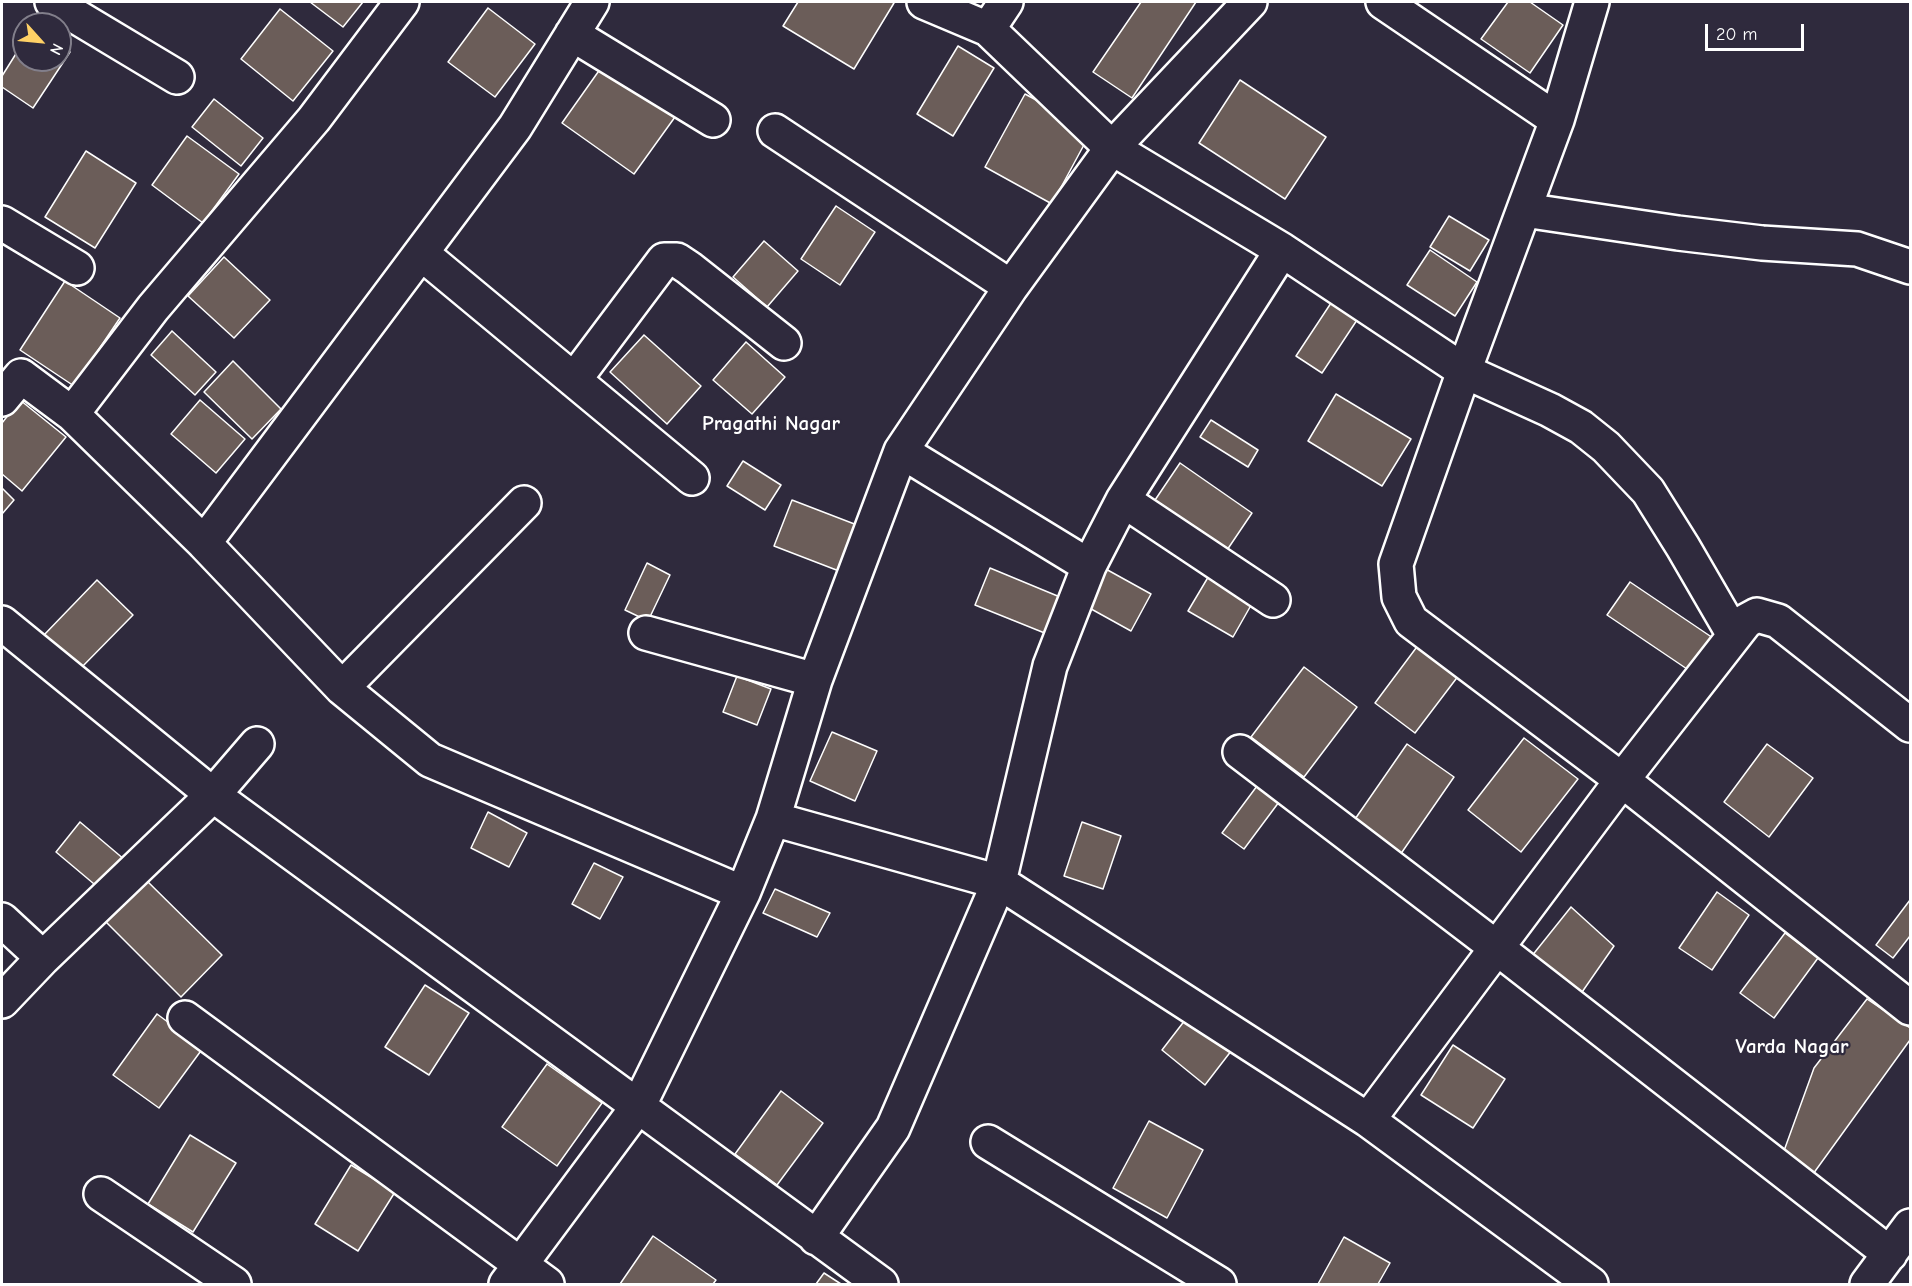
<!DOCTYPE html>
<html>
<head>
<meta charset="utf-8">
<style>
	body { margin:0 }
	#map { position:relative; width:1912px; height:1286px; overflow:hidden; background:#2f2a3d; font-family:"Comic Neue",sans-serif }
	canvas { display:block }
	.frame { position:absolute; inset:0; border:3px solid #fff; pointer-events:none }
	.north { position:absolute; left:12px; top:12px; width:60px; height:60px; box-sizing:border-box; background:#2f2a3d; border:2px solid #827f8b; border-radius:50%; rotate:117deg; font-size:16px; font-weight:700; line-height:24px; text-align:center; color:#fff }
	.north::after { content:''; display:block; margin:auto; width:21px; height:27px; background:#ffd166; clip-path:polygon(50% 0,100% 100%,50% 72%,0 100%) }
	.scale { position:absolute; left:1705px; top:24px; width:99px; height:27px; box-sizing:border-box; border:3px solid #fff; border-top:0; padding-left:8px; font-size:18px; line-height:21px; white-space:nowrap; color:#fff; -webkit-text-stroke:4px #2f2a3d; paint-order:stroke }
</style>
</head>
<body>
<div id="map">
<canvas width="1912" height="1286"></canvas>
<div class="frame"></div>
<div class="north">N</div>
<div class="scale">20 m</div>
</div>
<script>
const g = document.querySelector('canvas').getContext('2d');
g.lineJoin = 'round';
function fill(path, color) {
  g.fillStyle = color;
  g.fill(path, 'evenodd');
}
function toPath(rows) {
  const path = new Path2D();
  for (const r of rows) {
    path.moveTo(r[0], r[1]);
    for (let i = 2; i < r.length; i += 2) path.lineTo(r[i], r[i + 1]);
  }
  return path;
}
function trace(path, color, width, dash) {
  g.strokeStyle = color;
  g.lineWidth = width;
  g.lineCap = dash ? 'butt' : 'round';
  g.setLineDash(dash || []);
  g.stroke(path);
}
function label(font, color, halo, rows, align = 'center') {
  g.font = font + ' "Comic Neue",sans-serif';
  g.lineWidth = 4.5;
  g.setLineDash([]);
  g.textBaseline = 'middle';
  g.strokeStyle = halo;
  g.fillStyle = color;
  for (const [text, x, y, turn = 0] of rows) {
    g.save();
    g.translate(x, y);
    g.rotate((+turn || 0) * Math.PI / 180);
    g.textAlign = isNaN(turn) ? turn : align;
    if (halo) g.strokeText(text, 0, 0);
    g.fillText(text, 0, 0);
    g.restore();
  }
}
const building = toPath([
	[310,2,363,2,343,27,310,2],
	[798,2,892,2,894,3,854,69,783,26,798,2],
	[1141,2,1196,2,1132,98,1093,72,1141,2],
	[1508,2,1530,2,1563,25,1530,73,1481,39,1508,2],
	[488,8,535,44,495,97,448,62,488,8],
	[280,9,333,51,293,101,241,59,280,9],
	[24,41,24,60,60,60,60,46,70,52,33,108,2,87,2,76,24,41],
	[958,46,994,68,953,136,917,114,958,46],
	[603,65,675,117,634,174,562,123,603,65],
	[1240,80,1326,137,1285,199,1199,143,1240,80],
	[1025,94,1092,130,1052,204,985,167,1025,94],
	[214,99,263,138,241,166,192,127,214,99],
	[187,136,239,174,203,223,152,185,187,136],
	[86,151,136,183,95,248,45,217,86,151],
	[836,206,875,232,840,285,801,259,836,206],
	[1449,216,1489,240,1470,271,1430,247,1449,216],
	[764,241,798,271,767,307,733,277,764,241],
	[1430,250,1477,282,1455,316,1407,285,1430,250],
	[224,257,270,300,234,338,188,296,224,257],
	[65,281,120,318,74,386,20,350,65,281],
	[1333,300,1359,317,1322,373,1296,356,1333,300],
	[172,331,216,372,195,395,151,355,172,331],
	[644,335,701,386,667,424,610,372,644,335],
	[746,342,785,377,752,414,713,380,746,342],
	[233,361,281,409,252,439,204,392,233,361],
	[1336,394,1411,439,1382,486,1308,441,1336,394],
	[20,400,66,437,22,491,2,474,2,423,20,400],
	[200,400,245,439,216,473,171,434,200,400],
	[1211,420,1258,450,1248,467,1200,437,1211,420],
	[743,461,781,485,765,510,727,486,743,461],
	[1180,463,1252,513,1225,553,1153,503,1180,463],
	[2,488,14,500,2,514,2,488],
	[792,500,857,525,839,571,774,546,792,500],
	[647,563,670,575,648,621,625,610,647,563],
	[990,568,1072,602,1057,638,975,605,990,568],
	[1104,568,1151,594,1131,631,1084,605,1104,568],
	[1210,574,1254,600,1233,637,1188,611,1210,574],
	[97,580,133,615,79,670,43,636,97,580],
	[1630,582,1713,638,1690,671,1607,615,1630,582],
	[1419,644,1459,675,1415,733,1375,703,1419,644],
	[1304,667,1357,707,1304,777,1251,737,1304,667],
	[737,676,771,689,757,725,723,712,737,676],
	[832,732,877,751,855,801,810,781,832,732],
	[1524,738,1578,779,1521,852,1468,810,1524,738],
	[1407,744,1454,777,1400,855,1353,822,1407,744],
	[1767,744,1813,778,1769,837,1724,802,1767,744],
	[1257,786,1279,802,1244,849,1222,833,1257,786],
	[488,812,527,833,509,867,471,848,488,812],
	[80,822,125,860,100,889,56,852,80,822],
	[1082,822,1121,836,1103,889,1064,876,1082,822],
	[594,863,623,877,600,919,572,904,594,863],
	[145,879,222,955,181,997,104,920,145,879],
	[775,889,830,913,817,937,763,913,775,889],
	[1717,892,1749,915,1712,970,1679,948,1717,892],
	[1910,900,1910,936,1893,958,1876,945,1910,900],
	[1571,907,1614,946,1580,995,1531,957,1571,907],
	[1785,933,1818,958,1774,1018,1740,993,1785,933],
	[425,985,469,1013,429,1075,385,1047,425,985],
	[1867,999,1910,1028,1910,1040,1808,1181,1781,1159,1814,1068,1867,999],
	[1192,1011,1235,1046,1205,1085,1162,1050,1192,1011],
	[157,1014,203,1048,159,1108,113,1075,157,1014],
	[1453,1045,1505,1079,1473,1128,1421,1095,1453,1045],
	[547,1064,602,1103,557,1166,502,1127,547,1064],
	[781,1091,823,1123,777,1185,735,1154,781,1091],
	[1149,1121,1203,1150,1167,1218,1113,1188,1149,1121],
	[190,1135,236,1163,193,1232,148,1204,190,1135],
	[351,1165,395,1192,358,1251,315,1224,351,1165],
	[653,1236,716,1280,713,1284,620,1284,653,1236],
	[1344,1237,1390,1263,1378,1284,1318,1284,1344,1237],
	[824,1273,841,1284,816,1284,824,1273]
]);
fill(building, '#6b5d59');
trace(building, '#fff', 1.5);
const street = toPath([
	[52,2,177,77],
	[924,2,988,29,1112,148,1282,250,1464,371,1550,410,1581,427,1606,447,1648,491,1683,547,1734,635],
	[1383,2,1557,120],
	[1592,2,1557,120,1464,371,1396,564,1399,597,1411,621,1622,780,1910,1008],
	[988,29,1006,2],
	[572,34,713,120],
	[775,131,1011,287],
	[1524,210,1678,233,1762,243,1857,249,1910,267],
	[2,223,77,268],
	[421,253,692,478],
	[574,380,664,260,677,260,689,268,784,343],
	[2,399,21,376,72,414,204,543,342,688,430,760,743,893],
	[72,414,153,308,314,119,402,2],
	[901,451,1089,566,1123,500,1282,250],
	[1123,500,1273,600],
	[204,543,515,127,592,2],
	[2,623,213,795,881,1284],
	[646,633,815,680],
	[342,688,524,503],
	[1240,752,1497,948,1890,1254],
	[773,819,999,882,1368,1120,1591,1284],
	[2,920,43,958],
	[2,1001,43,958,213,795,257,744],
	[185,1018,547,1284],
	[1368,1120,1622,780,1746,621,1757,615,1778,621,1910,725],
	[988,1142,1219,1284],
	[101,1194,234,1284],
	[816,1238,893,1128,999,882,1050,666,1089,566],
	[506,1284,639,1105,743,893,773,819,815,680,901,451,1011,287,1112,148,1250,2],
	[1867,1284,1910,1226]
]);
trace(street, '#fff', 38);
trace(street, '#2f2a3d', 33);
label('bold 21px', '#fff', '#2f2a3d', [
	["Pragathi Nagar",771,424],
	["Varda Nagar",1792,1047]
]);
</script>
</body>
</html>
